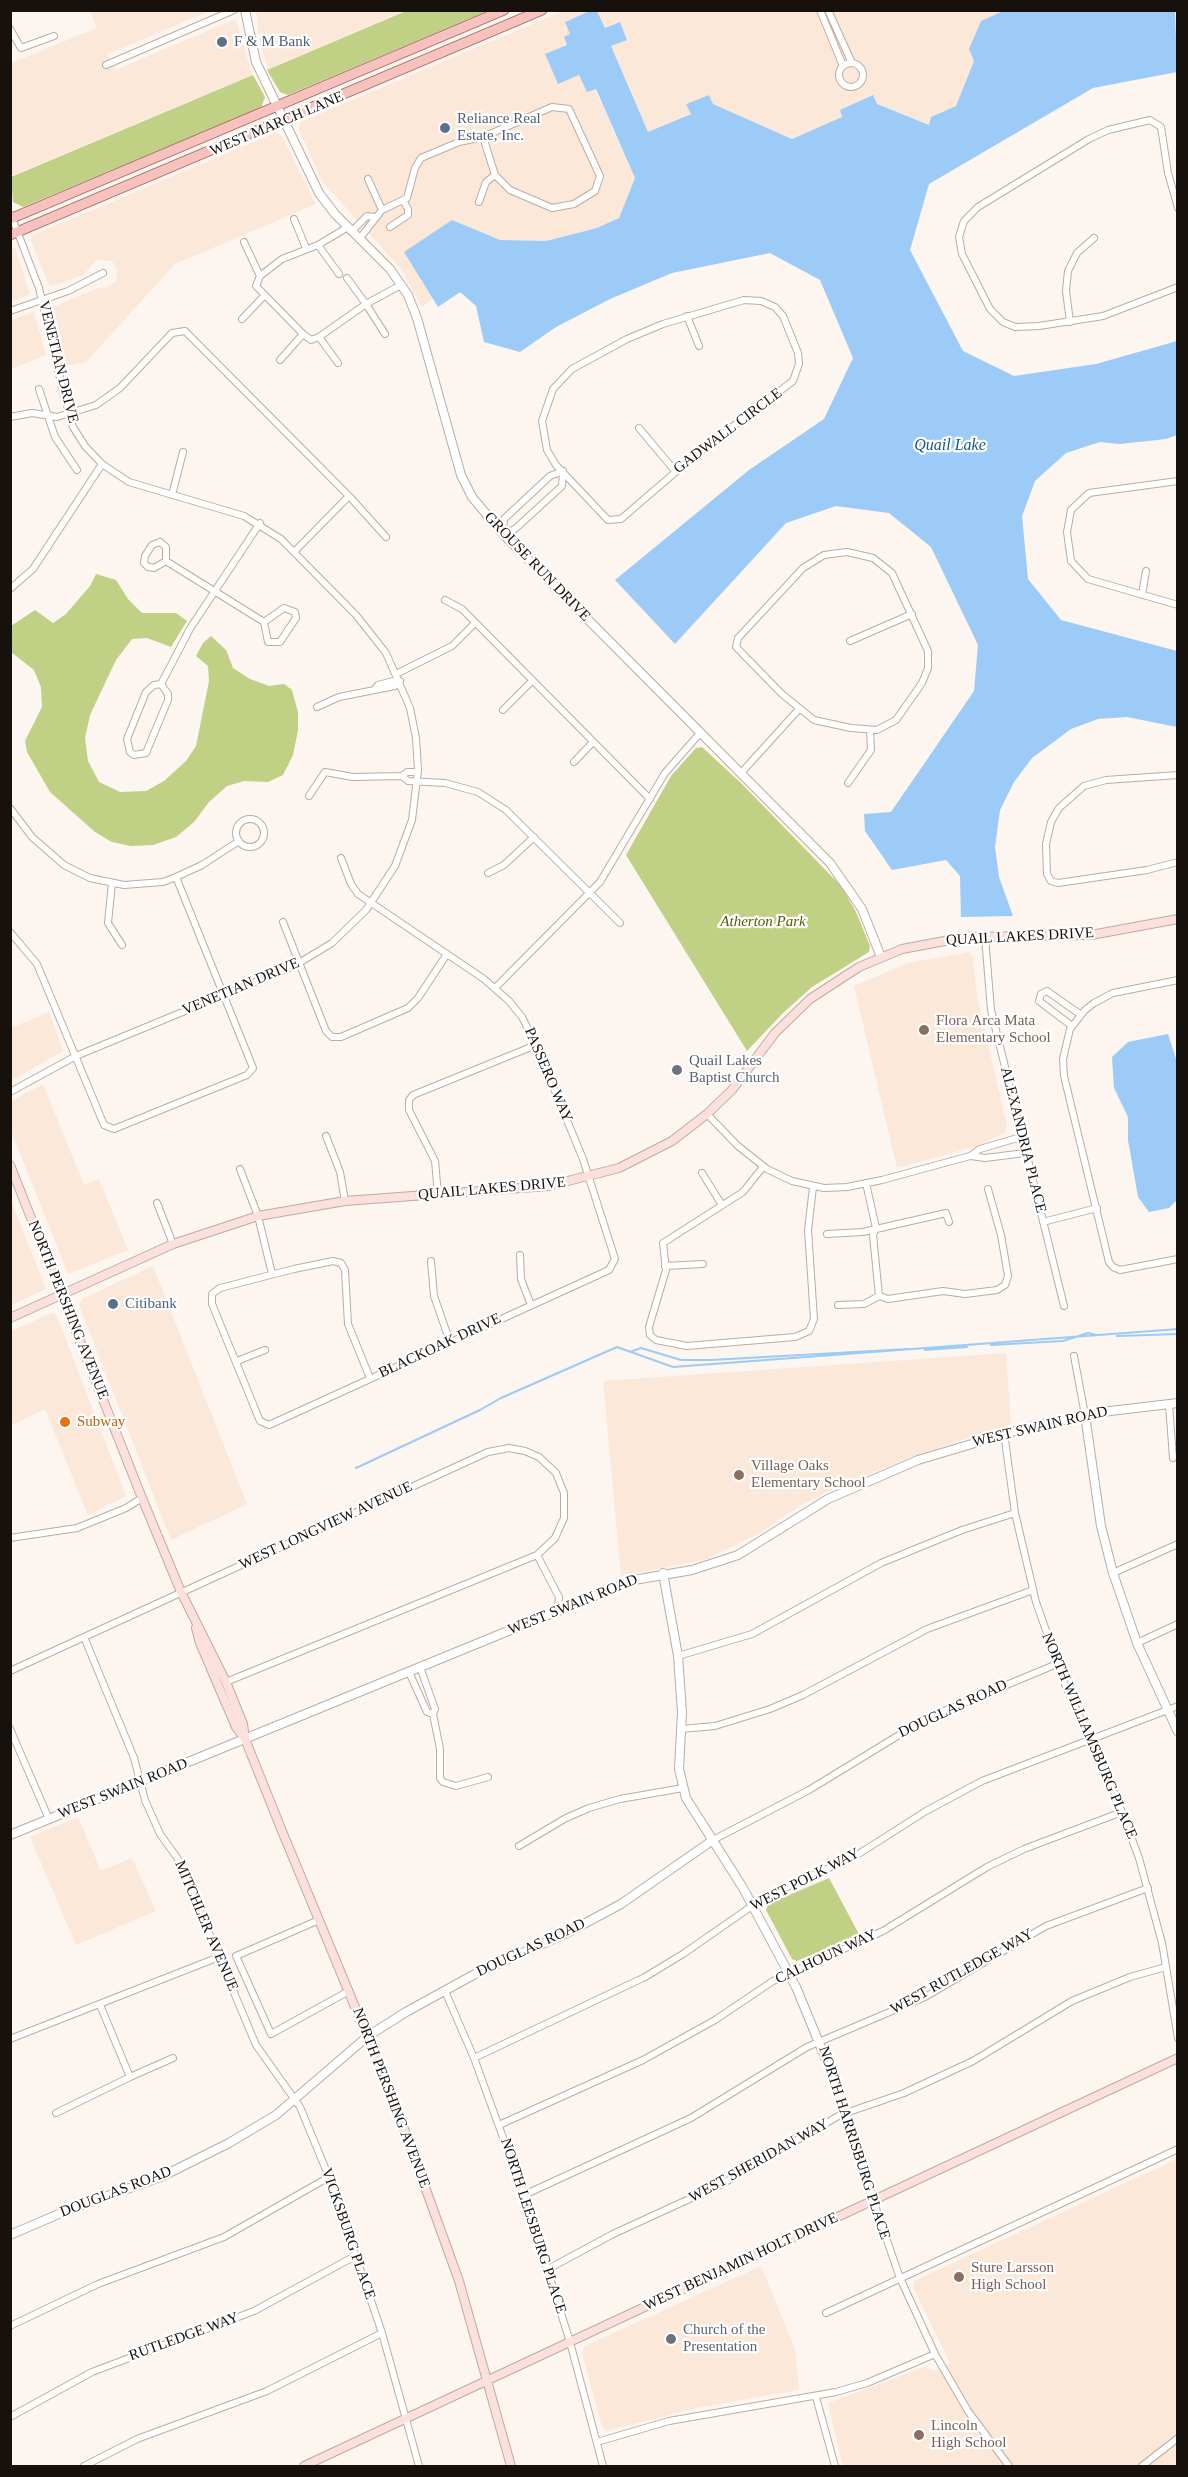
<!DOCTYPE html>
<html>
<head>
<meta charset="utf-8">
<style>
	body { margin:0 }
	#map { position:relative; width:1188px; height:2477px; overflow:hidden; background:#fcf5f0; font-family:"Times New Roman",serif }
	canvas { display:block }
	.frame { position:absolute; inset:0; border:12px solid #17110d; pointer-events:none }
</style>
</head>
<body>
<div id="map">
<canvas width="1188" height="2477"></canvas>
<div class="frame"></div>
</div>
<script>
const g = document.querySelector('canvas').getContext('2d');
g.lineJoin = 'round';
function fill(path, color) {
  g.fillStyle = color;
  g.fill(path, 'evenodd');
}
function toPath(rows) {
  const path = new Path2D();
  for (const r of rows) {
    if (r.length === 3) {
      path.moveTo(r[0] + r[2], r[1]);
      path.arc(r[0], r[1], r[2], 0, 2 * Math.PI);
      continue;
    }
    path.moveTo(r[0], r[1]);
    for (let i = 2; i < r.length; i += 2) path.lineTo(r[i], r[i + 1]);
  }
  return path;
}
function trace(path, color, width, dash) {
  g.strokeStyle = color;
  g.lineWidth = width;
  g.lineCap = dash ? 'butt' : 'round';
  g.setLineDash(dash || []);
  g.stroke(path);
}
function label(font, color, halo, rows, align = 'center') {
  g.font = font + ' "Times New Roman",serif';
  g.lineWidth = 4.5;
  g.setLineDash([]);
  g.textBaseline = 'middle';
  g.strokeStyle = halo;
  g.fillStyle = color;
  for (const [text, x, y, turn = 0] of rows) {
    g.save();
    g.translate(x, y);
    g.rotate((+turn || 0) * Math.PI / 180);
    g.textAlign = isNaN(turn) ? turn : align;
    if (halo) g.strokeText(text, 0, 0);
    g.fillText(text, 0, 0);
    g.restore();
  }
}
fill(toPath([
	[90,11,210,11,108,54,115,70,236,19,252,75,11,176,11,63,97,28],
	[256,11,256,10,404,11,268,69,260,43],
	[563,11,592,11,565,22,571,34,567,45,545,54,579,75,595,89,635,178,619,218,597,228,546,241,500,240,452,220,405,252,433,299,422,307,401,269,321,180,299,129,300,122],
	[597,11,1003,11,981,21,974,61,956,106,931,117,929,125,877,104,840,110,842,117,792,139,713,104,709,95,686,103,691,113,648,133,611,46,627,39,620,22,605,28],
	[275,133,282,136,316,204,175,264,86,362,67,366,54,307,97,288,108,287,116,281,117,269,112,261,97,260,83,275,50,287,31,241,33,235],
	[11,246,15,248,30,294,11,302],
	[34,312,46,355,11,369,11,320],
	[969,952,975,958,973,961,978,1000,1007,1126,1004,1133,977,1146,897,1168,854,986,908,963],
	[49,1012,63,1051,11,1081,11,1028],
	[43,1084,84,1185,99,1179,128,1250,68,1274,11,1131,11,1101],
	[11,1200,46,1289,11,1305,10,1305],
	[153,1266,247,1504,171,1540,79,1305,82,1299],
	[52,1313,57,1316,126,1496,88,1515,45,1409,11,1425,11,1331],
	[1006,1353,1011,1424,908,1458,827,1492,798,1507,758,1534,707,1559,621,1576,603,1381],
	[78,1817,101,1871,132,1858,156,1911,76,1945,30,1837],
	[1177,2159,1177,2466,843,2466,828,2403,924,2367,934,2371,950,2363,913,2287,914,2281],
	[761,2266,795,2349,799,2390,696,2408,607,2431,602,2427,582,2353,585,2346]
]), '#fbe8d9');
fill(toPath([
	[406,11,488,11,288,95,280,92,267,70],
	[253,75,265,97,261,108,23,207,13,202,11,177],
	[96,574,116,580,128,599,142,613,176,613,187,621,171,647,147,638,132,639,116,660,90,715,85,738,88,761,99,782,120,792,146,791,164,781,186,761,196,746,209,681,208,666,196,656,203,643,211,636,226,650,233,668,250,679,269,686,284,684,292,690,298,712,298,730,293,755,283,775,268,782,244,781,227,786,209,802,194,822,176,837,153,845,131,846,112,842,95,832,50,792,27,752,25,741,42,707,41,687,34,670,11,652,11,626,35,610,53,623,66,614,90,586],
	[702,747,742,784,841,886,856,912,870,946,869,952,812,987,783,1013,747,1051,626,855,671,776,696,748],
	[829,1878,860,1936,797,1961,792,1959,766,1910,768,1904]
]), '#c0d084');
fill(toPath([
	[592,10,597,11,605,28,620,22,627,40,611,46,648,132,691,114,686,104,709,95,713,104,792,139,842,117,840,110,873,95,877,104,929,125,931,117,956,106,974,61,969,49,981,21,1003,11,1175,11,1177,72,1093,88,929,184,910,250,963,351,1014,376,1096,364,1177,341,1177,435,1166,439,1120,444,1100,442,1066,453,1035,481,1022,516,1028,579,1061,620,1177,651,1177,727,1127,717,1098,719,1071,729,1032,758,1014,782,1000,810,995,847,999,877,1013,916,961,917,960,876,946,860,892,870,865,831,864,814,891,812,974,691,978,645,931,547,889,513,836,506,786,523,675,644,615,580,749,470,824,419,853,358,820,280,770,253,672,273,610,299,556,327,520,352,484,342,476,306,460,292,438,307,404,252,452,220,500,240,546,241,597,228,619,218,635,178,596,89,587,92,579,75,558,84,545,54,567,45,564,37,570,34,565,22],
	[1168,1034,1177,1062,1177,1200,1169,1208,1149,1212,1138,1197,1128,1140,1128,1117,1114,1088,1112,1057,1128,1042]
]), '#9ccbf7');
trace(toPath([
	[1117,1336,1178,1334],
	[991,1345,1063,1341,1088,1333,1097,1335],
	[925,1350,967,1347],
	[630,1352,641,1348,681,1360,711,1360,908,1349],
	[356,1468,480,1410,501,1398,617,1347,673,1367,1178,1329]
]), '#9ccbf7', 2);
const minor = toPath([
	[820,10,843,66],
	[828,10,852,63],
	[10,29,21,48,54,36],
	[851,75,12],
	[106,65,234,10],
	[483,137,495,175],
	[368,179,382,210],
	[1178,208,1168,173,1161,127,1150,120,1108,130,1089,139,978,207,964,221,959,237,962,254,990,309,1003,322,1015,327,1039,326,1103,316,1178,287],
	[294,219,306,248],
	[390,227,408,215,408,209,403,200],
	[352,231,367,216,375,217],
	[360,238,382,210,407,198,415,168,421,158,459,142,483,137,552,107,569,109,600,176,595,191,574,204,552,208,510,190,495,175,486,182,479,202],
	[244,242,260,276],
	[318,245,348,227],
	[347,278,366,304,401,285],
	[744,300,761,301,775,307,783,316,798,353,799,364,793,381,699,452,621,519,608,520,556,465,547,450,542,421,553,389,572,369,627,339,663,324,744,300],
	[10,311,68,291,103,273],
	[687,316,699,346],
	[242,319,264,296],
	[1070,322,1066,291,1068,271,1077,253,1094,238],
	[303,334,311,340,319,337,366,304,385,334],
	[319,337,338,363],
	[280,360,303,334,256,286,260,276,282,259,318,245,339,274],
	[39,389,55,437,77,470],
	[10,417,32,413,57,417,96,405,120,388,172,333,185,331,349,496,294,552],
	[639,428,675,471],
	[563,471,562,486,515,529,503,534,504,519,550,476,563,471],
	[1178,481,1089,493,1071,510,1067,532,1071,561,1088,579,1178,605],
	[172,495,183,452],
	[349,496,386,537],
	[160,542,166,547,166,561,154,568,148,567,144,563,145,556,152,545,160,542],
	[847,552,873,558,892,573,928,651,928,668,922,683,896,720,877,730,851,728,814,720,782,694,736,647,738,638,803,568,824,555,847,552],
	[166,561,264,622],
	[10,589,33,569,102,464],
	[1142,595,1146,571],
	[445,600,462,609,650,799],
	[284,608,295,612,296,618,280,642,268,642,264,622,284,608],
	[850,641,912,614],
	[396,674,452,646,475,623],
	[161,684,191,627,260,523],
	[161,684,168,694,168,700,146,753,134,755,130,752,127,739,146,692,154,685,161,684],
	[375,689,378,685,393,681,396,683],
	[317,707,339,697,395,686,400,681],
	[503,710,532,681],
	[574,762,593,742],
	[741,773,799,709],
	[1178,775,1106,780,1084,786,1059,808,1051,822,1046,844,1047,874,1051,881,1058,883,1147,870,1178,862],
	[402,776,407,772,418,772],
	[848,783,871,750,870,731],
	[309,796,325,772,353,777,402,776,408,781,445,783,478,792,506,810,620,923],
	[10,808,32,837,64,865,90,878,124,885,163,882,176,877,202,865,239,841],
	[250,833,14],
	[341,858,351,884,358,894,484,979,509,1001,522,1017,536,1045,583,1159,615,1259,609,1270,269,1425,260,1421,212,1304,212,1294,220,1288,294,1269,333,1261,341,1263,345,1270,348,1324,370,1378],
	[488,873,504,865,534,837],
	[112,883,108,923,122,945],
	[283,922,326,1031,332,1037,341,1037,408,1008,418,998,447,954],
	[10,932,37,964,104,1125,114,1129,247,1075,253,1068,176,877],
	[985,937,991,1010,1064,1306],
	[1178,980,1113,993,1094,1003,1085,1010,1070,1029,1063,1059,1064,1076,1109,1262,1113,1267,1120,1270,1178,1259],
	[495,988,600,882,665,773,701,732],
	[1072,1026,1039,1001,1041,994,1047,991,1081,1015],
	[10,1092,76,1056,294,966,332,943,366,910,395,866,412,820,418,770,416,738,410,708,386,653,356,615,281,539,244,516,129,482,102,464,85,446,73,427,64,395,39,288,11,215],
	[707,1114,738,1146,767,1169,792,1181,824,1188,847,1187,882,1180,970,1156,980,1149,1021,1137],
	[326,1136,340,1172,345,1201],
	[971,1156,985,1158,1025,1153],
	[763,1167,743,1192,663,1243,666,1270,649,1327,650,1335,656,1340,687,1346,795,1337,809,1331,814,1319,808,1230,813,1187],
	[240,1169,258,1216,272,1274],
	[702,1173,722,1205],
	[866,1183,876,1228,873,1235,879,1296,888,1299,943,1291,965,1294,997,1290,1005,1285,1008,1276,1001,1235,988,1189],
	[438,1194,435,1161,409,1110,409,1100,413,1095,536,1045],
	[157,1203,173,1244],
	[1043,1222,1097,1208],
	[827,1234,863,1232,946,1213,949,1222],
	[520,1255,521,1279,531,1305],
	[431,1261,434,1296,450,1342],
	[665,1266,703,1264],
	[838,1305,864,1304,879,1296],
	[1074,1356,1085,1415],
	[237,1361,265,1350],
	[1169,1404,1173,1458],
	[1004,1433,1015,1513,1036,1602,1066,1687,1115,1794,1139,1858,1162,1943,1178,2038],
	[10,1538,77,1528,126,1508,142,1498],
	[537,1555,559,1597,558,1605,553,1613],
	[1113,1573,1178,1544],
	[84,1637,134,1758,145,1800,160,1834,178,1859,256,2045,300,2107,329,2177,382,2333,419,2466],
	[1137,1643,1178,1624],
	[678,1656,752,1634,881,1563,962,1530,1015,1513],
	[420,1667,435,1709,433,1714,440,1749,440,1778,443,1782,456,1786,488,1777],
	[10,1671,488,1452,509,1448,525,1451,539,1457,556,1473,564,1493,564,1518,555,1538,537,1555,226,1682],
	[409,1672,427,1712,433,1714],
	[10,1729,49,1819],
	[681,1729,715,1726,770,1709,803,1695,927,1629,1033,1590],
	[713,1840,809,1790,927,1718,1057,1664],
	[519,1846,566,1818,589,1808,620,1799,683,1788],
	[319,1920,236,1956,271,2034,349,1991],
	[445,1991,474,2058,524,2195,570,2342,603,2466],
	[10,2039,219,1957],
	[474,2058,645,1977,683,1954,765,1897,857,1855,926,1811,982,1781,1178,1706],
	[130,2077,173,2058],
	[56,2113,130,2077,100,2005],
	[499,2125,643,2060,715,2020,773,1981,883,1931,987,1867,1024,1849,1122,1812],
	[524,2195,691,2118,807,2047,925,1997,1046,1926,1148,1888],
	[873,2200,900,2278,935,2354,968,2411,1009,2466],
	[548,2269,613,2234,722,2184,840,2115,904,2093,973,2061,1072,2001,1130,1977,1166,1967],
	[826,2313,1178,2149],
	[10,2326,98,2284,224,2237,329,2177],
	[816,2397,835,2466],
	[10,2417,92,2372,254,2311,357,2255],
	[597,2442,669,2421,836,2392,867,2383,935,2354],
	[84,2466,137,2439,267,2391,382,2333],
	[1142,2466,1178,2438]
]);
const tertiary = toPath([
	[245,10,256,62,319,193,335,214,390,269,408,295,417,318,461,475,472,497,503,534,830,863,862,909,881,957],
	[1085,1415,1101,1526,1113,1573,1137,1643,1178,1732],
	[663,1573,678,1656,682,1712,679,1769,686,1798,743,1888,796,1987,841,2096,873,2200],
	[538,1619,634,1580,692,1570,738,1555,828,1499,918,1460,1032,1426,1110,1411,1178,1403],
	[10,1835,530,1622],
	[10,2235,68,2210,163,2176,229,2143,276,2115,368,2036,406,2012,475,1974,565,1934,621,1904,713,1840]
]);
const secondary = toPath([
	[10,1165,142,1498,181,1592,226,1682,243,1724,245,1739,282,1831,394,2101,459,2281,511,2466],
	[10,1318,173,1244,258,1216,345,1201,548,1186,619,1168,672,1141,707,1114,732,1090,775,1033,810,999,859,967,902,949,966,937,1091,935,1178,919],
	[196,1628,200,1643,236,1727,245,1739],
	[304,2466,1178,2058]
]);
const primary = toPath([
	[10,219,504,10],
	[10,235,542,10]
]);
trace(minor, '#bdac9f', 8);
trace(tertiary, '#bdac9f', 10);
trace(secondary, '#bdac9f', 10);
trace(primary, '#a56863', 11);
trace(minor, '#fff', 6);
trace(tertiary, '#fff', 8);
trace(secondary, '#fbe0de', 8);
trace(primary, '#f7c1be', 9);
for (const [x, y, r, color] of [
	[222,42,6,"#5c6f8a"],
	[445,128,6,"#5c6f8a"],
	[924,1030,6,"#8d6e63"],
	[677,1070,6,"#6b7280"],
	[113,1304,6,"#5c6f8a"],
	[65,1422,6,"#e8710a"],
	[739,1475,6,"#8d6e63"],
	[959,2277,6,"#8d6e63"],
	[671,2339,6,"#6b7280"],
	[919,2435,6,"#8d6e63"]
]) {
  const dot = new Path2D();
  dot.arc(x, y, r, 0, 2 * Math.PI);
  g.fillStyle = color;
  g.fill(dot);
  trace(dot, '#fff', 2);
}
label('15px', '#4e5e75', '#fff', [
	["F & M Bank",234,42],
	["Reliance Real",457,119],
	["Estate, Inc.",457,136],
	["Citibank",125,1304]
], 'left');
label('15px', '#17110d', '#fff', [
	["WEST MARCH LANE",277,124,-23],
	["VENETIAN DRIVE",58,362,76],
	["GADWALL CIRCLE",728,431,-37],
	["GROUSE RUN DRIVE",537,567,46],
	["QUAIL LAKES DRIVE",1020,937,-3],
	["VENETIAN DRIVE",241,987,-23],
	["PASSERO WAY",548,1075,67],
	["ALEXANDRIA PLACE",1023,1140,76],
	["QUAIL LAKES DRIVE",492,1189,-5],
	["NORTH PERSHING AVENUE",68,1310,68],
	["BLACKOAK DRIVE",440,1346,-25],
	["WEST SWAIN ROAD",1040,1427,-13],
	["WEST LONGVIEW AVENUE",326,1526,-25],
	["WEST SWAIN ROAD",573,1605,-22],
	["DOUGLAS ROAD",953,1709,-25],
	["NORTH WILLIAMSBURG PLACE",1089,1736,67],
	["WEST SWAIN ROAD",123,1789,-22],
	["WEST POLK WAY",805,1880,-27],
	["MITCHLER AVENUE",206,1926,67],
	["DOUGLAS ROAD",531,1948,-25],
	["CALHOUN WAY",826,1957,-25],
	["WEST RUTLEDGE WAY",962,1972,-29],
	["NORTH PERSHING AVENUE",391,2098,69],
	["NORTH HARRISBURG PLACE",854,2143,72],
	["WEST SHERIDAN WAY",759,2161,-29],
	["DOUGLAS ROAD",116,2192,-21],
	["NORTH LEESBURG PLACE",533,2226,72],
	["VICKSBURG PLACE",348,2234,71],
	["WEST BENJAMIN HOLT DRIVE",741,2262,-25],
	["RUTLEDGE WAY",184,2337,-20]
]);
label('italic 15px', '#515e03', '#fff', [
	["Atherton Park",763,922]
]);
label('15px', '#785e54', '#fff', [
	["Flora Arca Mata",936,1021],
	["Elementary School",936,1038],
	["Village Oaks",751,1466],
	["Elementary School",751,1483],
	["Sture Larsson",971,2268],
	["High School",971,2285],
	["Lincoln",931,2426],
	["High School",931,2443]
], 'left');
label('15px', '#5b616d', '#fff', [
	["Quail Lakes",689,1061],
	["Baptist Church",689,1078],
	["Church of the",683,2330],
	["Presentation",683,2347]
], 'left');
label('15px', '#c56008', '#fff', [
	["Subway",77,1422]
], 'left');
label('italic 16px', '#19588b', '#fff', [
	["Quail Lake",950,446]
]);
</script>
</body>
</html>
